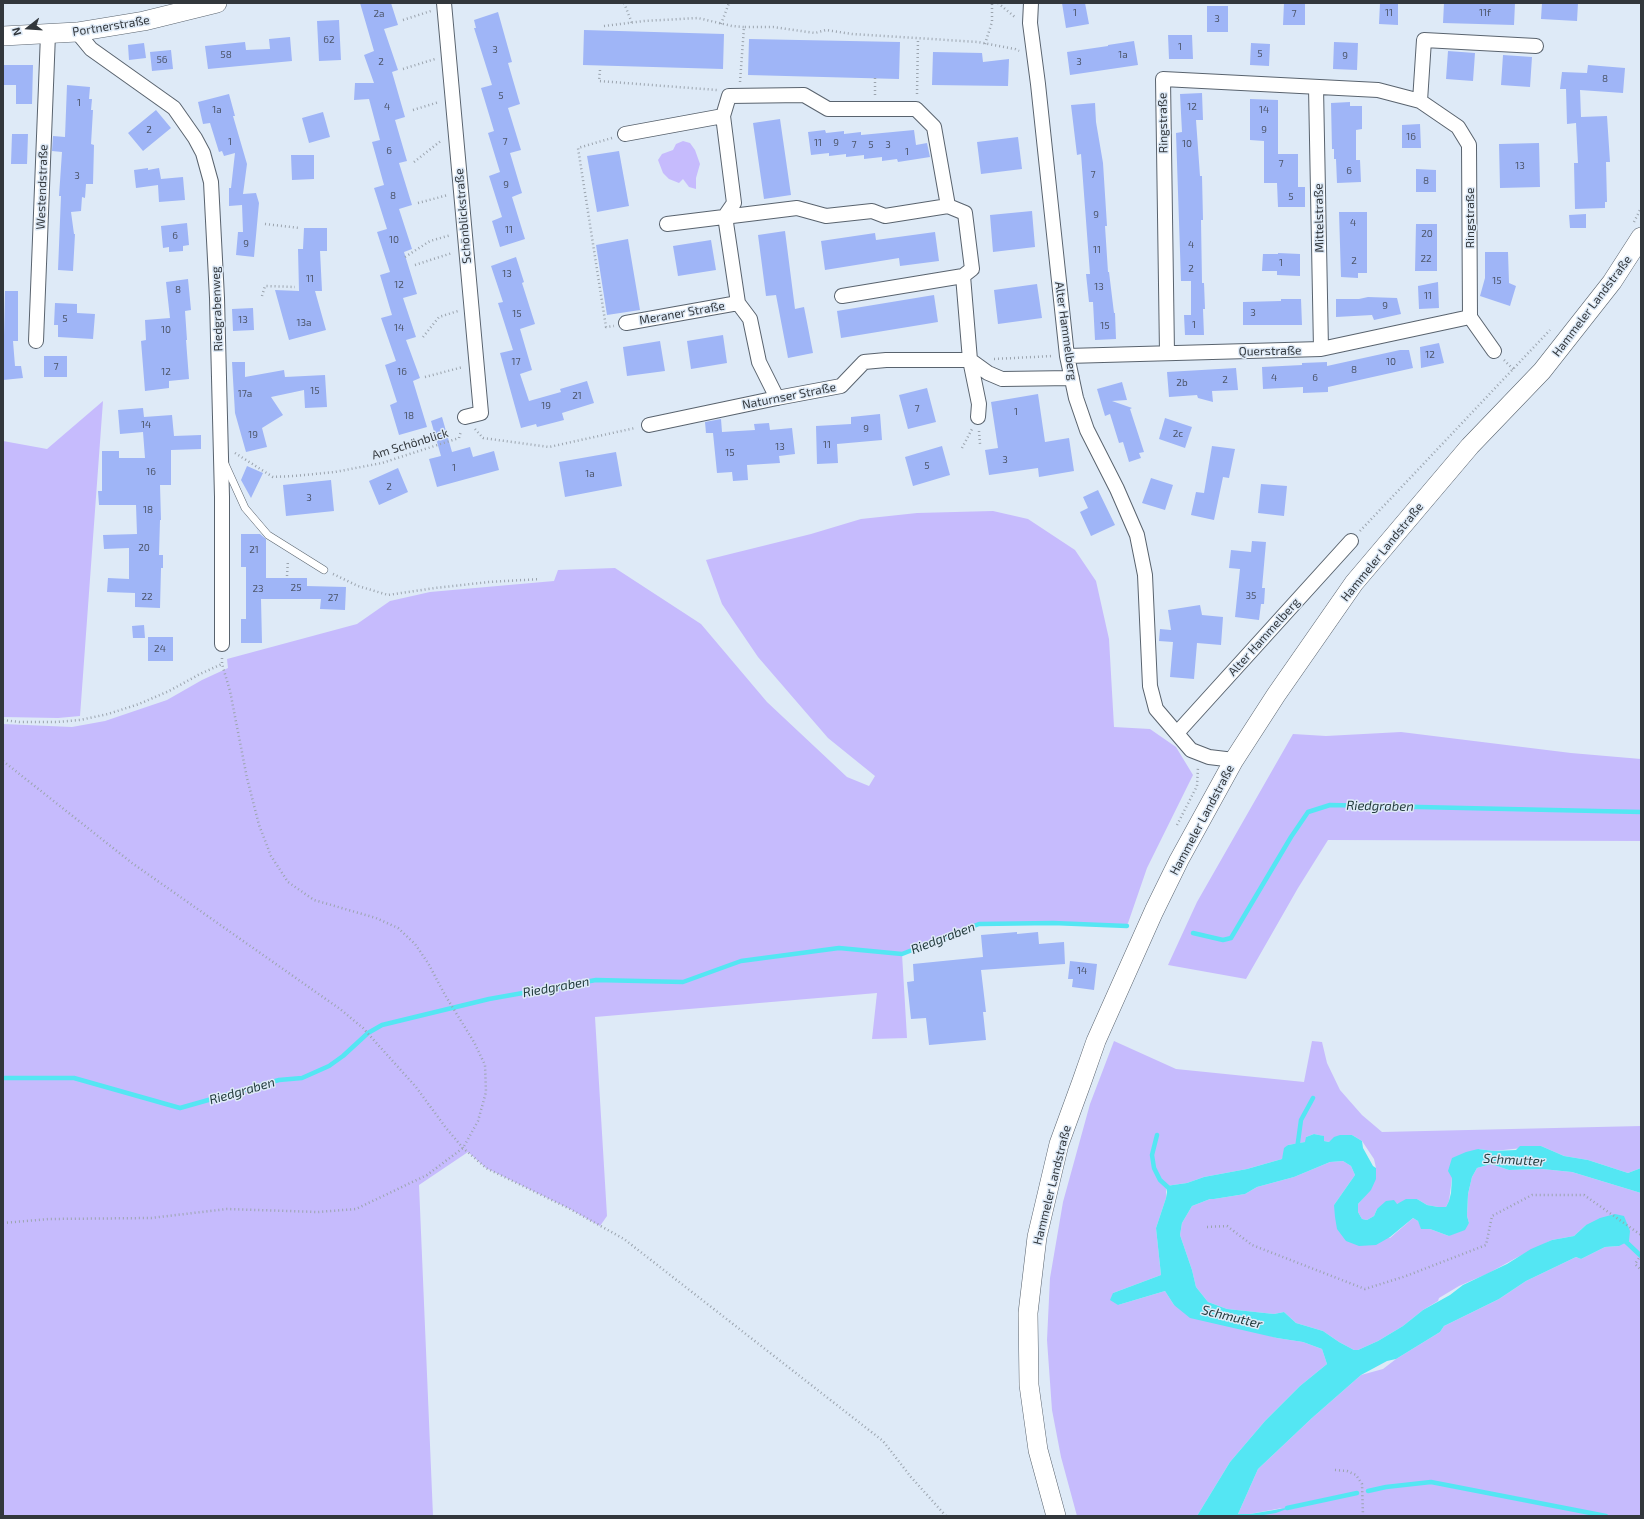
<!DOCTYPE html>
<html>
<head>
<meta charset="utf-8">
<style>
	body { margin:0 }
	#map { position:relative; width:1644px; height:1519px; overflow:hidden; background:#deeaf7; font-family:"Exo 2",sans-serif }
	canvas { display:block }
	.frame { position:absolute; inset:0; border:4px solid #32373c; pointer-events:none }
	.north { position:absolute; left:8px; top:8px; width:40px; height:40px; -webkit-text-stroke:3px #deeaf7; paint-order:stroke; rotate:253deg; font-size:11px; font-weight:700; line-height:16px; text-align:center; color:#32373c }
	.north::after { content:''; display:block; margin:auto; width:14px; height:18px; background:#32373c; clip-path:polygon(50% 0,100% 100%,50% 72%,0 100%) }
</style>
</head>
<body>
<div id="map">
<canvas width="1644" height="1519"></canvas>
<div class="frame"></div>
<div class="north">N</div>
</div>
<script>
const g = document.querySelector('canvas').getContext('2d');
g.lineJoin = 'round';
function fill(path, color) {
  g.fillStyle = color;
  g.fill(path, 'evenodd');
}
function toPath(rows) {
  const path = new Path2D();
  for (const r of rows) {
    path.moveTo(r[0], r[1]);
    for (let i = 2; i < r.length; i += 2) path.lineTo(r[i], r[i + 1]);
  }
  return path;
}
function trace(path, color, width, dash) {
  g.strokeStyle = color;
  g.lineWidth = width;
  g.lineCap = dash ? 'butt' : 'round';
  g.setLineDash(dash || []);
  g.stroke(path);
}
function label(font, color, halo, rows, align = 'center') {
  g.font = font + ' "Exo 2",sans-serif';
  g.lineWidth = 3;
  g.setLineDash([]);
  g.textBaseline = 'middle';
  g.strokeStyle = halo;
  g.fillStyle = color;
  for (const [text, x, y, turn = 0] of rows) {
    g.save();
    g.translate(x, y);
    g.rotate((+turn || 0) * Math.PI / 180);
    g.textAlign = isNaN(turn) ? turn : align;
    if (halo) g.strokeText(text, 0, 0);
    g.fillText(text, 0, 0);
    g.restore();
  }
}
fill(toPath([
	[683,141,690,143,695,150,700,164,696,178,696,189,689,187,683,179,679,183,669,179,663,173,658,160,662,154,673,150,676,144],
	[103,401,80,716,58,718,3,717,3,441,47,449],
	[993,511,1028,519,1075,550,1096,581,1109,639,1114,727,1150,729,1176,747,1193,775,1147,868,1127,926,1053,923,979,924,902,954,907,1038,872,1039,877,993,595,1017,607,1216,600,1226,570,1209,486,1168,468,1152,419,1185,433,1516,3,1516,3,724,72,727,105,721,167,700,202,680,228,668,227,659,357,624,390,601,430,592,554,581,558,570,615,568,701,624,767,702,847,777,869,786,875,776,828,738,758,657,722,604,706,560,811,534,861,519,917,513],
	[1401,732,1571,753,1641,759,1641,841,1328,840,1298,888,1246,979,1168,965,1197,902,1293,734,1326,736],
	[1114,1041,1176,1069,1304,1082,1312,1041,1322,1042,1327,1063,1340,1090,1362,1115,1382,1132,1641,1126,1641,1168,1628,1173,1588,1160,1564,1156,1541,1146,1494,1151,1478,1149,1452,1178,1449,1201,1446,1207,1438,1207,1427,1205,1417,1199,1377,1209,1374,1216,1367,1220,1362,1219,1358,1212,1358,1204,1364,1197,1376,1168,1374,1159,1362,1141,1352,1135,1329,1142,1324,1141,1323,1136,1314,1134,1306,1137,1306,1142,1288,1145,1282,1159,1247,1169,1204,1177,1187,1183,1166,1186,1166,1198,1156,1228,1161,1275,1113,1293,1118,1305,1165,1291,1174,1305,1277,1338,1303,1342,1322,1349,1327,1364,1300,1386,1265,1421,1230,1462,1197,1516,1077,1516,1061,1457,1052,1410,1047,1340,1050,1278,1063,1202,1090,1104],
	[1343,1161,1351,1166,1355,1175,1334,1205,1390,1238,1413,1218,1418,1221,1422,1229,1430,1229,1449,1236,1469,1223,1467,1216,1468,1194,1472,1177,1477,1168,1491,1164,1509,1170,1542,1169,1572,1172,1641,1193,1641,1516,1258,1516,1282,1508,1250,1514,1238,1514,1258,1469,1312,1418,1361,1375,1383,1369,1396,1359,1440,1332,1444,1326,1499,1299,1526,1281,1576,1257,1581,1259,1605,1247,1619,1246,1586,1225,1574,1236,1552,1240,1516,1258,1489,1273,1459,1286,1439,1298,1438,1301,1423,1310,1403,1326,1378,1341,1358,1350,1354,1350,1339,1342,1323,1331,1296,1323,1284,1312,1274,1314,1227,1309,1208,1302,1196,1287,1192,1270,1180,1235,1182,1223,1192,1206,1210,1199,1214,1199,1245,1194,1257,1187,1294,1177,1330,1162]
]), '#c6bbfd');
fill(toPath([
	[1314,1134,1324,1136,1324,1141,1329,1142,1334,1137,1340,1135,1352,1135,1362,1141,1363,1148,1373,1166,1376,1168,1376,1179,1371,1190,1358,1204,1358,1212,1362,1219,1367,1220,1374,1216,1377,1209,1386,1201,1394,1200,1397,1204,1406,1199,1417,1199,1427,1205,1438,1207,1446,1207,1449,1201,1451,1193,1452,1178,1448,1171,1452,1158,1466,1152,1478,1149,1494,1151,1516,1150,1520,1146,1541,1146,1564,1156,1588,1160,1628,1173,1641,1168,1641,1193,1572,1172,1542,1169,1509,1170,1491,1164,1477,1168,1472,1177,1468,1194,1467,1216,1469,1223,1465,1230,1449,1236,1430,1229,1421,1229,1418,1221,1413,1218,1390,1237,1376,1245,1359,1246,1346,1241,1337,1229,1335,1217,1334,1205,1355,1175,1351,1166,1343,1161,1330,1162,1294,1177,1257,1187,1245,1194,1214,1199,1210,1199,1192,1206,1182,1223,1180,1235,1192,1270,1196,1287,1208,1302,1227,1309,1274,1314,1284,1312,1296,1323,1323,1331,1339,1342,1354,1350,1358,1350,1378,1341,1403,1326,1423,1310,1450,1295,1463,1285,1507,1264,1531,1249,1552,1240,1574,1236,1586,1225,1600,1218,1615,1214,1624,1216,1630,1231,1629,1241,1619,1246,1605,1247,1581,1259,1576,1257,1526,1281,1499,1299,1444,1326,1440,1332,1396,1359,1387,1361,1361,1375,1312,1418,1258,1469,1238,1514,1250,1514,1292,1507,1276,1513,1258,1516,1197,1516,1230,1462,1265,1421,1300,1386,1327,1364,1322,1349,1303,1342,1277,1338,1190,1318,1174,1305,1165,1291,1118,1305,1110,1300,1113,1293,1161,1275,1156,1228,1166,1198,1167,1192,1166,1186,1187,1183,1204,1177,1247,1169,1282,1159,1284,1148,1288,1145,1305,1142,1306,1137]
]), '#54e6f3');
trace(toPath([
	[1193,933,1223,940,1231,938,1291,837,1308,812,1330,805,1641,812],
	[3,1078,74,1078,180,1108,279,1080,302,1078,329,1066,343,1056,368,1033,382,1025,489,999,596,980,683,982,741,961,839,948,902,954,979,924,1053,923,1127,926],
	[1157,1135,1152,1155,1154,1168,1160,1180,1171,1190],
	[1297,1149,1301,1120,1313,1098],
	[1623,1239,1641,1256],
	[1368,1491,1386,1487,1431,1482,1606,1516],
	[1287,1508,1357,1493]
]), '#54e6f3', 4.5);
fill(toPath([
	[360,3,391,3,398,25,384,29,398,70,392,72,405,117,395,120,407,161,399,163,412,205,399,209,412,249,404,252,417,294,403,298,416,337,406,340,420,378,413,381,427,427,399,435,390,405,397,402,385,365,396,361,381,318,392,315,380,275,390,272,377,232,387,229,374,188,384,185,372,142,380,140,369,99,354,100,355,83,374,83,364,55,374,51],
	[1062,3,1085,3,1089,24,1066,28],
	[1284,3,1305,3,1305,25,1283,25],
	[1380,3,1398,3,1398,25,1379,24],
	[1444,3,1515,3,1514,25,1443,23],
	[1542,3,1578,3,1577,21,1541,19],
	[1207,6,1228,6,1228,32,1207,32],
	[498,12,512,62,508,63,520,104,508,108,521,150,510,153,522,193,512,197,525,239,500,247,492,221,502,217,489,176,500,172,488,133,494,131,481,88,492,85,474,28,476,28,474,20],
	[339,20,341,60,319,61,317,21],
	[584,30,724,34,723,69,583,65],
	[1168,35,1192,35,1193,59,1169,59],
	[290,37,292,61,208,69,205,46,245,42,246,50,270,49,269,39],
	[749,39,900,42,899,79,748,75],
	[1134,41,1138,65,1070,75,1067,52,1108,46,1108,45],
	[1334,42,1358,43,1357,70,1333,69],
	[144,43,146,58,129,60,128,45],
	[1251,43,1270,44,1269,66,1250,65],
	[171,50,173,69,152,71,150,52],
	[1448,51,1475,53,1473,81,1446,79],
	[933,52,982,53,983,62,1009,59,1008,86,932,85],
	[1503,55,1532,57,1530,87,1501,85],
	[3,65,33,65,32,104,16,104,16,85,3,85],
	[1588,65,1625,68,1623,93,1580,90,1581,117,1607,116,1610,162,1606,162,1607,202,1605,202,1605,208,1575,209,1574,163,1578,163,1576,123,1567,124,1566,89,1560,89,1562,72,1587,73],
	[67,85,90,87,89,99,92,99,91,110,93,110,91,144,94,145,93,184,86,184,85,198,82,197,81,211,71,212,74,234,75,234,73,271,58,270,61,196,59,196,62,152,52,151,53,136,65,137],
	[1202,93,1203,120,1196,120,1200,176,1202,176,1203,220,1201,220,1202,283,1204,283,1205,309,1203,309,1204,335,1185,335,1184,315,1191,315,1191,281,1181,281,1176,133,1182,132,1180,94],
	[229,94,235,116,233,116,247,164,243,194,256,193,259,203,254,257,236,255,238,232,243,232,242,205,229,206,229,188,231,188,235,153,224,156,222,151,219,152,210,123,203,124,198,102],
	[1250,99,1278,100,1278,154,1298,154,1298,187,1305,187,1305,207,1278,207,1277,183,1264,183,1264,141,1250,140],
	[1350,102,1350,106,1362,106,1362,129,1356,130,1356,160,1360,160,1361,182,1337,183,1336,159,1334,159,1334,149,1332,149,1331,103],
	[1095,103,1096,122,1103,163,1107,226,1105,226,1108,272,1109,272,1114,313,1115,313,1116,339,1095,340,1093,302,1089,302,1086,274,1090,274,1081,154,1077,155,1071,105],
	[156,110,171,128,143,151,128,133],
	[323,112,330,137,309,143,302,118],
	[780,119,791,195,764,199,753,123],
	[1420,124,1421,148,1402,148,1402,125],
	[825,130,826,133,844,131,844,134,861,132,861,135,914,130,916,145,927,143,930,157,898,162,897,159,882,161,882,157,864,159,864,155,846,157,846,154,829,156,829,153,811,155,808,132],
	[12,134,28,134,27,164,11,164],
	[1018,137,1022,169,981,174,977,142],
	[1539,143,1540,187,1500,188,1499,144],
	[619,151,629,206,597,212,587,156],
	[291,155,314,155,314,179,292,180],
	[148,168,148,170,159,168,161,179,183,177,185,200,159,202,158,185,136,188,134,170],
	[1416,169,1436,170,1436,192,1416,192],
	[1032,211,1035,247,993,252,990,215],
	[1339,212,1367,212,1367,273,1358,273,1358,278,1341,277],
	[1586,214,1586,228,1570,228,1569,215],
	[187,223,189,245,183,246,183,251,169,252,169,247,163,248,161,226],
	[1416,224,1437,224,1437,271,1415,271],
	[304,228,327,228,327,251,320,251,322,291,315,291,326,330,289,340,275,290,299,291,298,249,303,249],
	[785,231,795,309,804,307,813,353,788,358,776,295,766,296,758,235],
	[935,232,939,261,900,266,899,258,825,270,821,241,875,233,876,240],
	[628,239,640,310,607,315,596,245],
	[711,240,716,270,678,276,673,246],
	[1485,252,1508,252,1509,283,1516,286,1510,306,1480,296,1485,278],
	[1278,253,1300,254,1300,276,1277,275,1277,271,1262,271,1263,254,1278,254],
	[516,257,524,282,522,283,535,324,520,329,532,370,520,374,529,401,561,392,560,389,587,381,594,403,562,413,564,420,537,427,536,424,521,428,500,353,513,350,498,303,503,302,491,266],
	[188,279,191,310,185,311,187,340,186,340,189,379,169,381,169,388,145,391,141,341,146,340,145,320,170,318,166,282],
	[1438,282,1439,308,1419,309,1418,286],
	[1037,284,1042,318,998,324,994,290],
	[5,291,18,291,18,341,13,341,15,366,21,366,23,378,3,380],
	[934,295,938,322,841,338,837,311],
	[1368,297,1397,298,1401,314,1374,320,1372,315,1336,317,1336,299,1359,299],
	[1281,299,1301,299,1302,325,1243,325,1243,302,1281,301],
	[55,303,77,304,77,313,95,314,93,339,58,337,58,325,54,325],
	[253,308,254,330,233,331,232,309],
	[723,335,727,363,691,369,687,341],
	[660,341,665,371,627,376,623,347],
	[1439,343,1444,363,1421,368,1420,347],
	[1400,350,1409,350,1413,368,1328,387,1328,392,1303,393,1303,387,1263,389,1262,367,1302,365,1302,363,1327,362,1327,366],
	[44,356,67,356,67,377,44,377],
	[232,362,245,362,245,377,284,370,285,377,325,375,327,407,305,408,304,390,271,397,283,415,262,428,267,447,246,452,235,413],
	[1236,368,1238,390,1212,391,1213,402,1198,398,1197,395,1169,397,1167,372],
	[1122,382,1127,400,1112,401,1132,408,1130,409,1144,452,1139,453,1141,458,1129,462,1123,442,1119,443,1110,414,1105,416,1097,389],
	[927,388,936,422,908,429,899,395],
	[1038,394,1045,442,1069,438,1074,471,1039,477,1038,468,989,475,985,450,998,448,991,402],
	[143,408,144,417,172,415,174,436,201,435,201,449,171,450,171,485,160,485,161,520,160,520,159,555,163,555,163,568,161,568,160,608,135,607,135,593,107,592,108,578,129,579,129,548,104,549,103,535,137,534,136,505,99,505,98,491,102,491,102,451,119,451,119,458,145,458,143,432,120,434,118,410],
	[880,414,882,440,837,444,838,463,817,464,816,426,851,424,851,417],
	[442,417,452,452,470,447,473,457,494,451,499,470,437,487,429,459,441,456,431,421],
	[1165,418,1192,427,1185,448,1159,439],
	[721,419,722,432,755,430,754,424,769,423,770,430,792,428,795,454,779,456,780,463,747,465,748,480,733,481,732,472,717,473,713,433,706,433,705,422],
	[942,446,950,475,913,486,905,457],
	[1212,446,1235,449,1229,478,1223,477,1214,520,1191,515,1196,492,1204,493],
	[616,452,622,486,565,497,559,462],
	[247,466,263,473,251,498,241,480],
	[398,468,408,492,379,505,369,481],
	[1151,478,1173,485,1165,510,1142,503],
	[331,480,334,511,286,516,283,485],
	[1261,484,1287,486,1284,516,1258,513],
	[1098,490,1115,525,1091,536,1080,512,1088,508,1083,497],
	[241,534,260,534,266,539,266,578,307,578,307,586,346,587,345,610,320,609,321,599,261,599,262,643,241,643,241,619,246,619,246,567,241,567],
	[1252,541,1266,542,1262,588,1265,588,1264,604,1261,604,1259,620,1235,617,1240,569,1229,568,1231,550,1251,552],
	[1200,605,1202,615,1223,617,1221,645,1197,643,1194,679,1170,677,1173,642,1159,641,1160,629,1171,630,1168,610],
	[144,625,145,638,133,638,132,626],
	[148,637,173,637,173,661,148,661],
	[1017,932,1017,934,1038,932,1039,944,1064,942,1065,964,981,970,986,1012,983,1012,986,1040,929,1045,926,1018,911,1019,907,982,914,981,913,964,983,957,981,935],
	[1070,961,1097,964,1094,990,1072,987,1073,979,1068,979]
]), '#9fb5f7');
const lane = toPath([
	[225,464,245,508,268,535,324,570]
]);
const street = toPath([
	[444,3,481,413,465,417],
	[1031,3,1030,23,1038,84,1067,356,1076,398,1087,430,1117,489,1137,535,1145,575,1150,686,1156,709,1191,750,1209,757,1234,760],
	[77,32,91,49,174,108,195,138,203,153,211,182,217,298,222,497,222,644],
	[1316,87,1321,349],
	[1420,101,1424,40,1536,46],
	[625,134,723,116],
	[667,224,797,208,826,216,872,211,885,216,948,206],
	[842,296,963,276],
	[626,323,738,303],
	[36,341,48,34],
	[1167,353,1163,79,1378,90,1420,101,1458,127,1469,145,1470,317,1494,351],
	[1067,356,1321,349,1470,317],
	[777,398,759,362,750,319,738,303,725,216,734,203,723,116,729,96,804,95,828,109,916,109,934,127,948,206,965,213,972,269,963,276,970,360,979,404,978,417],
	[649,425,777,398,841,386,864,362,886,360,970,360,988,373,1002,379,1072,378],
	[1177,733,1351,541]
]);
const secondary = toPath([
	[3,36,77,32,144,21,217,3],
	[1056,1516,1038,1450,1029,1385,1028,1313,1037,1237,1059,1144,1082,1081,1096,1041,1154,911,1179,860,1234,760,1276,695,1354,583,1470,446,1542,371,1612,282,1641,237]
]);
trace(lane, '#59636e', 8);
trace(street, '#59636e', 16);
trace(secondary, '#59636e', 20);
trace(toPath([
	[624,3,632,23],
	[998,3,1016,18],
	[403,20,431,11],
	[721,24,729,3],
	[604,26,644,21,698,18,732,26,744,27],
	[985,44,992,22,992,3],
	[403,69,435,59],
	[600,70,599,81,717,90],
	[875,78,875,96],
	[740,82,744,27,773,27,815,33,826,30,852,34,978,42,1015,49,1019,51],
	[917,94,918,39],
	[413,110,439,102],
	[612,138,578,148,606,327,614,326],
	[414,162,442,140],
	[418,203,448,195],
	[1634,222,1641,208],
	[265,224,300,228],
	[405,257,430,241,451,235],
	[415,265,452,253],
	[262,296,265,286,295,287],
	[423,337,439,317,458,311],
	[994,359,1053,356],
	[1504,360,1514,370],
	[425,377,463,367],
	[475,429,483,438,549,447,635,428],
	[979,431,980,444],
	[962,448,972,429],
	[235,453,273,477,294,476,335,472,382,463,459,438,461,431],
	[1360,531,1550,330],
	[333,574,358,586,388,595,435,588,489,582,540,579],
	[287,576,288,560],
	[3,720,19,722,57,722,80,720,108,714,139,704,169,691,200,674,222,664],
	[3,761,132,863,340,1009,363,1028,416,1087,446,1128,463,1148,486,1168,570,1209,624,1239,883,1441,911,1477,946,1516],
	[1177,825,1197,786,1198,767],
	[3,1223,49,1219,151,1218,227,1209,318,1212,356,1209,427,1175,463,1148,478,1121,486,1092,485,1065,474,1042,445,995,428,963,415,944,398,928,376,918,314,900,288,882,271,856,259,825,247,778,230,691,222,664,222,658],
	[1207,1227,1227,1226,1252,1245,1365,1289,1406,1276,1486,1245,1492,1216,1532,1195,1584,1195,1641,1235],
	[1641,1255,1635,1264,1641,1270],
	[1335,1470,1347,1471,1356,1475,1362,1484,1363,1516]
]), '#9ba4ae', 2.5, [1, 3]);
trace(lane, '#fff', 7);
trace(street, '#fff', 14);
trace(secondary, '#fff', 19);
label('10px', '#4d566b', null, [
	["1",1075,13],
	["11",1389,13],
	["11f",1485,13],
	["2a",379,14],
	["7",1294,14],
	["3",1217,19],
	["62",329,40],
	["1",1180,47],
	["3",495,50],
	["5",1260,54],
	["58",226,55],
	["1a",1123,55],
	["9",1345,56],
	["56",162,60],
	["2",381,62],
	["3",1079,62],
	["8",1605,79],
	["5",501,96],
	["1",79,103],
	["4",387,107],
	["12",1192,107],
	["1a",217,110],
	["14",1264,110],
	["2",149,130],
	["9",1264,130],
	["16",1411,137],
	["1",230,142],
	["7",505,142],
	["11",818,143],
	["9",836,143],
	["10",1187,144],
	["7",854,145],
	["5",871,145],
	["3",888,145],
	["6",389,151],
	["1",907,152],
	["7",1281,164],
	["13",1520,166],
	["6",1349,171],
	["7",1093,175],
	["3",77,176],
	["8",1426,181],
	["9",506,185],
	["8",393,196],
	["5",1291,197],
	["9",1096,215],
	["4",1353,223],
	["11",509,230],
	["20",1427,234],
	["6",175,236],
	["10",394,240],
	["9",246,244],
	["4",1191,245],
	["11",1097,250],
	["22",1426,259],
	["2",1354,261],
	["1",1281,263],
	["2",1191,269],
	["13",507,274],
	["11",310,279],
	["15",1497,281],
	["12",399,285],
	["13",1099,287],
	["8",178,290],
	["11",1428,296],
	["9",1385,306],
	["3",1253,313],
	["15",517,314],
	["5",65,319],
	["13",243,320],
	["13a",304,323],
	["1",1194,325],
	["15",1105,326],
	["14",399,328],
	["10",166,330],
	["12",1430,355],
	["17",516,362],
	["10",1391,362],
	["7",56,367],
	["8",1354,370],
	["12",166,372],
	["16",402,372],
	["4",1274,378],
	["6",1315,378],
	["2",1225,380],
	["2b",1182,383],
	["15",315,391],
	["17a",245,394],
	["21",577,396],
	["19",546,406],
	["7",917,409],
	["1",1016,412],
	["18",409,416],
	["14",146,425],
	["9",866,429],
	["2c",1178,434],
	["19",253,435],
	["11",827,445],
	["13",780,447],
	["15",730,453],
	["3",1005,460],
	["5",927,466],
	["1",454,468],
	["16",151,472],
	["1a",590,474],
	["2",389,487],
	["3",309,498],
	["18",148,510],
	["20",144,548],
	["21",254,550],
	["25",296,588],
	["23",258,589],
	["35",1251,596],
	["22",147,597],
	["27",333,598],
	["24",160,649],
	["14",1082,971]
]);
label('12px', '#32373c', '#deeaf7', [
	["Portnerstraße",111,26,-9],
	["Ringstraße",1163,123,-91],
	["Westendstraße",42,187,-88],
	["Schönblickstraße",463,216,-95],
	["Mittelstraße",1319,218,-91],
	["Ringstraße",1470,218,-90],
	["Hammeler Landstraße",1592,306,-53],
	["Riedgrabenweg",217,309,-92],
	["Meraner Straße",682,313,-10],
	["Alter Hammelberg",1066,331,82],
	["Querstraße",1270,351,-1],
	["Naturnser Straße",789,396,-11],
	["Am Schönblick",410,444,-17],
	["Hammeler Landstraße",1382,552,-51],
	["Alter Hammelberg",1264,637,-48],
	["Hammeler Landstraße",1202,820,-62],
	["Hammeler Landstraße",1052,1185,-76]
]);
label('italic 13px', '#233c3e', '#deeaf7', [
	["Riedgraben",1380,806,1],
	["Riedgraben",943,938,-21],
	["Riedgraben",556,987,-10],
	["Riedgraben",242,1091,-16],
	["Schmutter",1514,1160,3],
	["Schmutter",1232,1317,14]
]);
</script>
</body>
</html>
